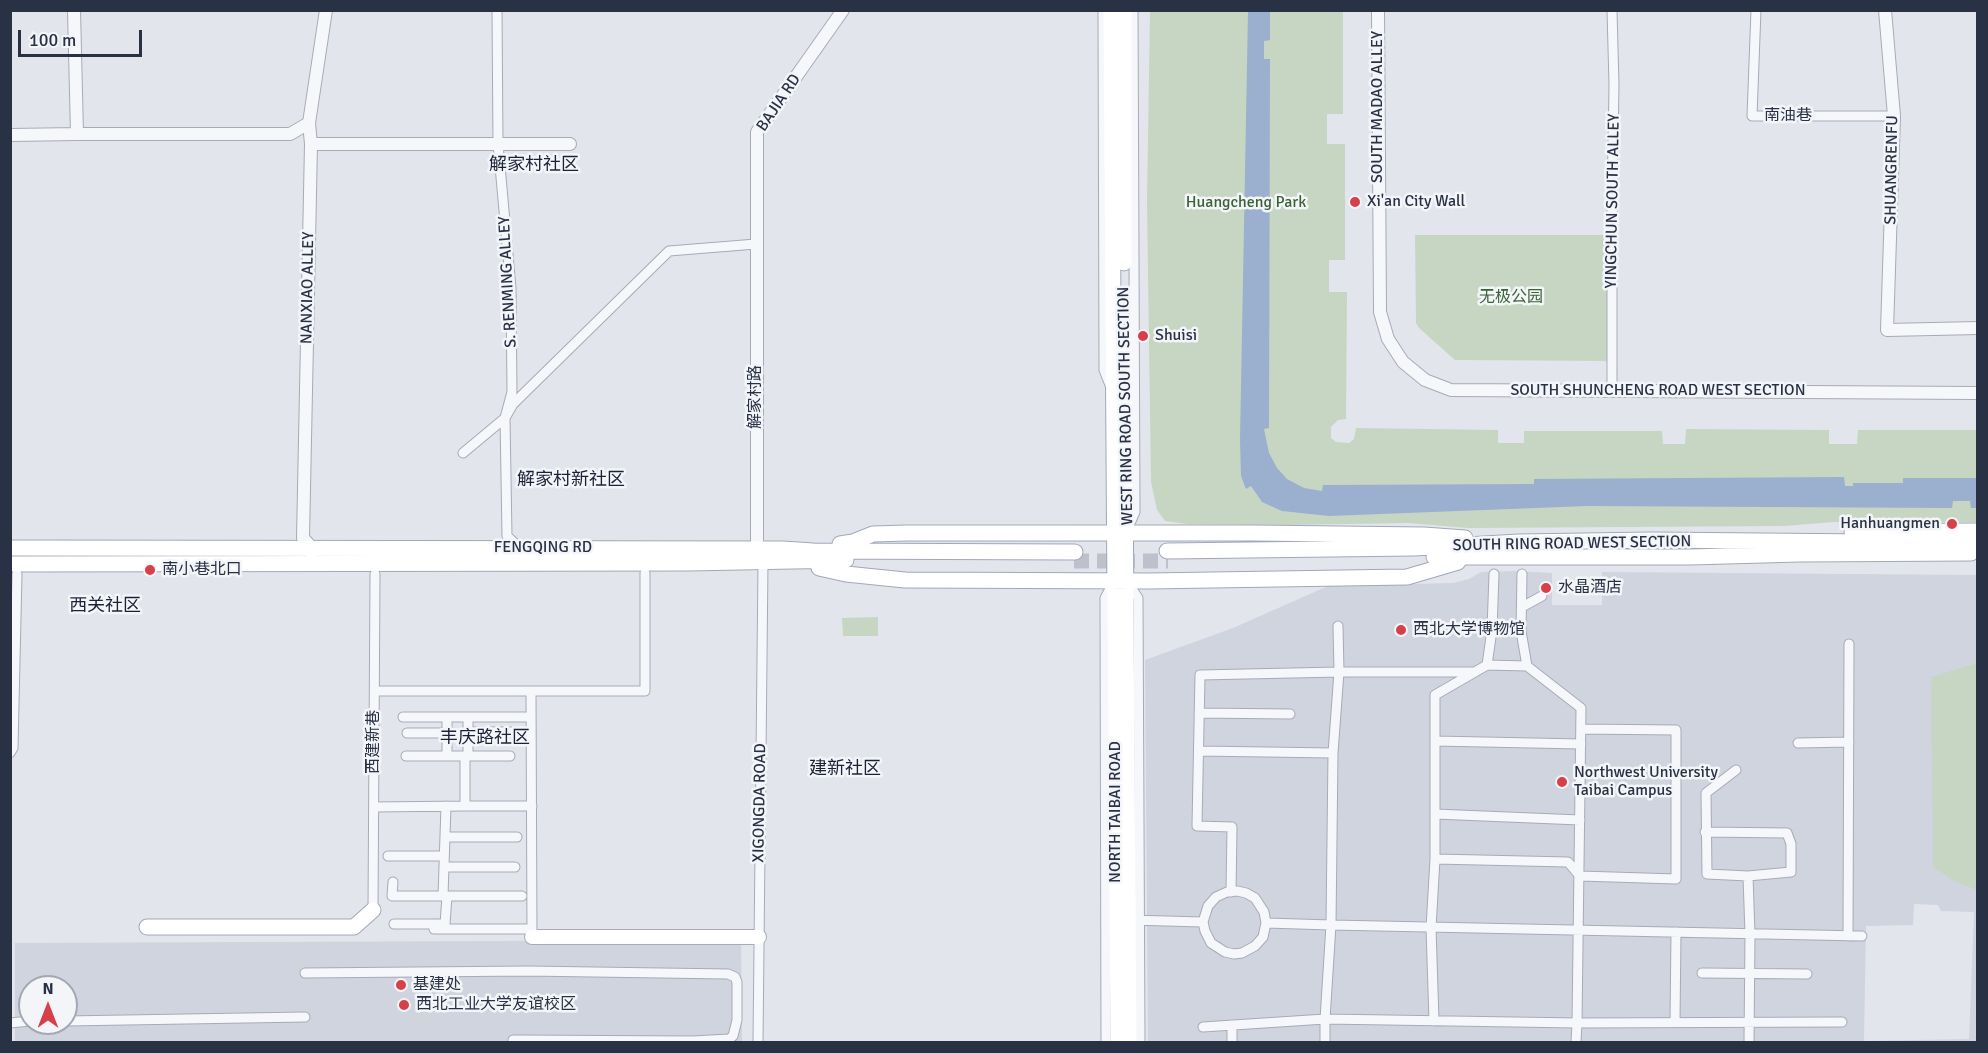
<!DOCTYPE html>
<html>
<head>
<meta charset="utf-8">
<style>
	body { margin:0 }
	#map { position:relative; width:1988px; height:1053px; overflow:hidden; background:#e3e5ec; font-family:Signika,sans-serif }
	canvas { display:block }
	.frame { position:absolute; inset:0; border:12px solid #293145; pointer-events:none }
	.north { position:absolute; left:18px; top:975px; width:60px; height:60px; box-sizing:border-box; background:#f3f5f9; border:2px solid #a2a7b1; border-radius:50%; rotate:0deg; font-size:16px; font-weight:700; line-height:24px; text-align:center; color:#293145 }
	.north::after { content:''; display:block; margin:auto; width:21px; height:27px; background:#d84049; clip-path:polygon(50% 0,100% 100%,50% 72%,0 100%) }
	.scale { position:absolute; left:18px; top:30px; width:124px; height:27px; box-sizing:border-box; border:3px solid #293145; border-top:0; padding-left:8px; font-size:18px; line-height:21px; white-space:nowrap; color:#293145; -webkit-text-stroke:4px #f3f5f9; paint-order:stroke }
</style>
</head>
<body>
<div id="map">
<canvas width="1988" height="1053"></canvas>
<div class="frame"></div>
<div class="north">N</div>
<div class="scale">100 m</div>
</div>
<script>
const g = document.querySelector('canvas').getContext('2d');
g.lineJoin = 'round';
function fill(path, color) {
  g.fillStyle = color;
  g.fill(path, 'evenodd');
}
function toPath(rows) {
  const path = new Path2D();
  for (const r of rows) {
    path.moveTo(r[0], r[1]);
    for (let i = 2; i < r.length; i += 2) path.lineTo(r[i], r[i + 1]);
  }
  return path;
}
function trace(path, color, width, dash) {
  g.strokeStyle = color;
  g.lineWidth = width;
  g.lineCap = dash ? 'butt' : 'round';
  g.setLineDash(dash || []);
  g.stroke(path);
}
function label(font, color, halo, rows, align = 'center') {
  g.font = font + ' Signika,"Noto Sans SC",sans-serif';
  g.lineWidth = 5;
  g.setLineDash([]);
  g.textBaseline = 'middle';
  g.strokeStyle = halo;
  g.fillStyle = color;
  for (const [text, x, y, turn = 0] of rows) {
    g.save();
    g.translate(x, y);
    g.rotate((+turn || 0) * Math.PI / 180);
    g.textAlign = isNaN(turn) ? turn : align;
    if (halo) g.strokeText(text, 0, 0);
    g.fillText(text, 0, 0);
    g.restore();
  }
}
fill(toPath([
	[1514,571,1552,573,1552,605,1602,605,1602,572,1977,575,1977,1042,1148,1042,1145,660,1233,628,1328,586,1453,583,1469,579,1481,572],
	[1914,904,1938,905,1941,911,1974,912,1969,1039,1864,1041,1866,926,1913,925],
	[741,940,742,1042,15,1042,15,943],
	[30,987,66,987,66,1023,30,1023]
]), '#d0d4de');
fill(toPath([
	[1150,11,1343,11,1343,114,1327,114,1327,144,1345,144,1345,260,1329,260,1329,292,1347,292,1346,419,1338,420,1331,427,1331,438,1336,442,1349,443,1354,439,1356,428,1498,430,1498,443,1524,443,1524,431,1662,431,1663,444,1685,444,1686,429,1829,430,1829,444,1857,444,1858,430,1977,430,1977,522,1834,522,1784,526,1468,528,1408,523,1288,525,1187,524,1165,521,1157,510,1151,482,1147,202],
	[1415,235,1608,235,1608,361,1455,360,1419,328,1416,323],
	[878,617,878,636,843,636,842,618],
	[1977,663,1978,663,1977,890,1954,881,1933,867,1931,677]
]), '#c6d6c3');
fill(toPath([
	[1248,11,1270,11,1270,40,1264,41,1264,59,1270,59,1269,428,1264,429,1269,453,1277,468,1287,479,1304,488,1322,491,1323,485,1534,484,1534,479,1844,477,1845,486,1853,486,1853,483,1903,483,1903,478,1977,478,1977,508,1971,508,1970,501,1953,501,1952,508,1587,506,1329,516,1282,511,1262,502,1251,486,1246,489,1241,476,1240,440]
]), '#9bafce');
trace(toPath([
	[1074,561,1168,561]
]), '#bec1cb', 15, [15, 8]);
const minor = toPath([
	[497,10,498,144,511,288,512,392,505,418,507,536,520,548],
	[1103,10,1104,370,1110,385],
	[1612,10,1614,85,1612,203,1612,391],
	[1756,10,1752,116,1894,116],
	[463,453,505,418,513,404,669,251,756,244],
	[1128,528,1135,512,1133,10],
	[1128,583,1138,598,1140,1042],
	[1522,607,1542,596],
	[1492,630,1487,665,1527,666,1521,631,1492,630,1494,574],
	[1521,631,1522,574],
	[1474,672,1339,672,1333,753,1331,925,1862,936],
	[375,691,645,691,645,573],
	[531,691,532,937],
	[1199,713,1290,714],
	[403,717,468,717,468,756,447,756,447,717],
	[468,717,531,717],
	[468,732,511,732],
	[407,733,447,733],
	[1435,741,1581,744],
	[1798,743,1849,742],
	[1199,751,1333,753],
	[10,753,13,748,17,574],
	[406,756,447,756],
	[465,756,465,806,532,806],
	[468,756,510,756],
	[1736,770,1706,793,1707,874,1748,876,1750,934,1749,1042],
	[446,806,443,896,522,896],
	[374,807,465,806],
	[1435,814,1580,820],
	[1705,832,1787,833,1791,844,1791,872,1748,876],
	[445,837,517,837],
	[388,856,444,856],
	[1435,859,1568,862,1580,876,1676,879,1676,730,1581,729],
	[444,867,515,867],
	[393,882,392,896,443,896],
	[1231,892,1232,827,1197,826,1200,675,1339,672,1338,626],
	[373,910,375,574],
	[1129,920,1203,922,1208,906,1216,897,1227,892,1237,891,1246,893,1255,898,1264,912,1266,923,1331,925,1325,1019,1577,1023,1581,708,1527,666],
	[1203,922,1205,931,1211,943,1225,952,1234,954,1242,953,1255,946,1263,937,1266,923],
	[394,924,445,924,447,896],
	[434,929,532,929],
	[1848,936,1849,644],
	[305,973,528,971,728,974,735,977,737,982,737,1020,733,1036,729,1039,693,1041,513,1040,513,1042],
	[1702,973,1807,974],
	[66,1021,305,1017],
	[1434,1021,1431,928,1435,859,1435,695,1487,665],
	[1675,1022,1676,932],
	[10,1023,30,1021],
	[1232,1025,1232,1042],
	[1203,1027,1325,1019,1325,1042],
	[758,1042,763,563],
	[1106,1042,1105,598,1113,583],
	[1576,1042,1577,1023,1842,1022]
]);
const tertiary = toPath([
	[1378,10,1380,312,1388,339,1403,362,1425,380,1451,390,1978,393],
	[1885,10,1894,116,1887,330,1978,328],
	[77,134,290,134,309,123],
	[10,135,77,134,74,10],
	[311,144,570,144],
	[757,549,757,132,843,10],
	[312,553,312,548,303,538,311,144,309,123,326,10]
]);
const secondary = toPath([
	[532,937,759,937]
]);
const primary = toPath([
	[1111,10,1118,1042],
	[1124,10,1124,263],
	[1124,332,1129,1042],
	[1852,532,1978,531],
	[840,544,853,542,873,534,907,533,1254,533,1424,535,1465,538],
	[10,548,783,549,813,551,1075,552],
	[1167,551,1414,548,1519,542,1652,540,1978,543],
	[1434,557,1690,557,1800,554,1971,553],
	[10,564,688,563,846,560],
	[819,568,846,574,905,580,1148,581,1407,577,1458,562],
	[147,927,354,927,373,910]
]);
trace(minor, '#a7abb7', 11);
trace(tertiary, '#a7abb7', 14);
trace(secondary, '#a7abb7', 16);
trace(primary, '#a1a8b8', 17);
trace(minor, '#f6f7fa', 9);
trace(tertiary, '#f6f7fa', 12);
trace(secondary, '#fff', 14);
trace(primary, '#fff', 15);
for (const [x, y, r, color] of [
	[1355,202,6,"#d84049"],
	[1143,336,6,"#d84049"],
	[1952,524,6,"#d84049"],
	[150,570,6,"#d84049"],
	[1546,588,6,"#d84049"],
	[1401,630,6,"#d84049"],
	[1562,782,6,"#d84049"],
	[401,985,6,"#d84049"],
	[404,1005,6,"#d84049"]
]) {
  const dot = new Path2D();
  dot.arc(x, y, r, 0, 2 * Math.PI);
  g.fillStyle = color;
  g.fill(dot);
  trace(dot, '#f3f5f9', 2);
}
label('16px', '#293145', '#f3f5f9', [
	["BAJIA RD",779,103,-56],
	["SOUTH MADAO ALLEY",1378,107,-90],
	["南油巷",1788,116],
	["SHUANGRENFU",1892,170,-89],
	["YINGCHUN SOUTH ALLEY",1613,201,-89],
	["S. RENMING ALLEY",508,282,-93],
	["NANXIAO ALLEY",308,288,-89],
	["SOUTH SHUNCHENG ROAD WEST SECTION",1658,391],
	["解家村路",756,397,-90],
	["WEST RING ROAD SOUTH SECTION",1126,406,-91],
	["SOUTH RING ROAD WEST SECTION",1572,544,-1],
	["FENGQING RD",543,548],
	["西建新巷",374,742,-90],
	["XIGONGDA ROAD",760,803,-89],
	["NORTH TAIBAI ROAD",1116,812,-90]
]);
label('16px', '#293145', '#f3f5f9', [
	["Xi'an City Wall",1367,202],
	["Shuisi",1155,336],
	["Hanhuangmen",1940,524,"right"],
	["南小巷北口",162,570],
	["水晶酒店",1558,588],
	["西北大学博物馆",1413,630],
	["Northwest University",1574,773],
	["Taibai Campus",1574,791],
	["基建处",413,985],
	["西北工业大学友谊校区",416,1005]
], 'left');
label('16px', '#3a6235', '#f3f5f9', [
	["Huangcheng Park",1246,203],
	["无极公园",1511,298]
]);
label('18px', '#1b2236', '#f3f5f9', [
	["解家村社区",534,165],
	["解家村新社区",571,480],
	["西关社区",105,606],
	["丰庆路社区",485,738],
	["建新社区",845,769]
]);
</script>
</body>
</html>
